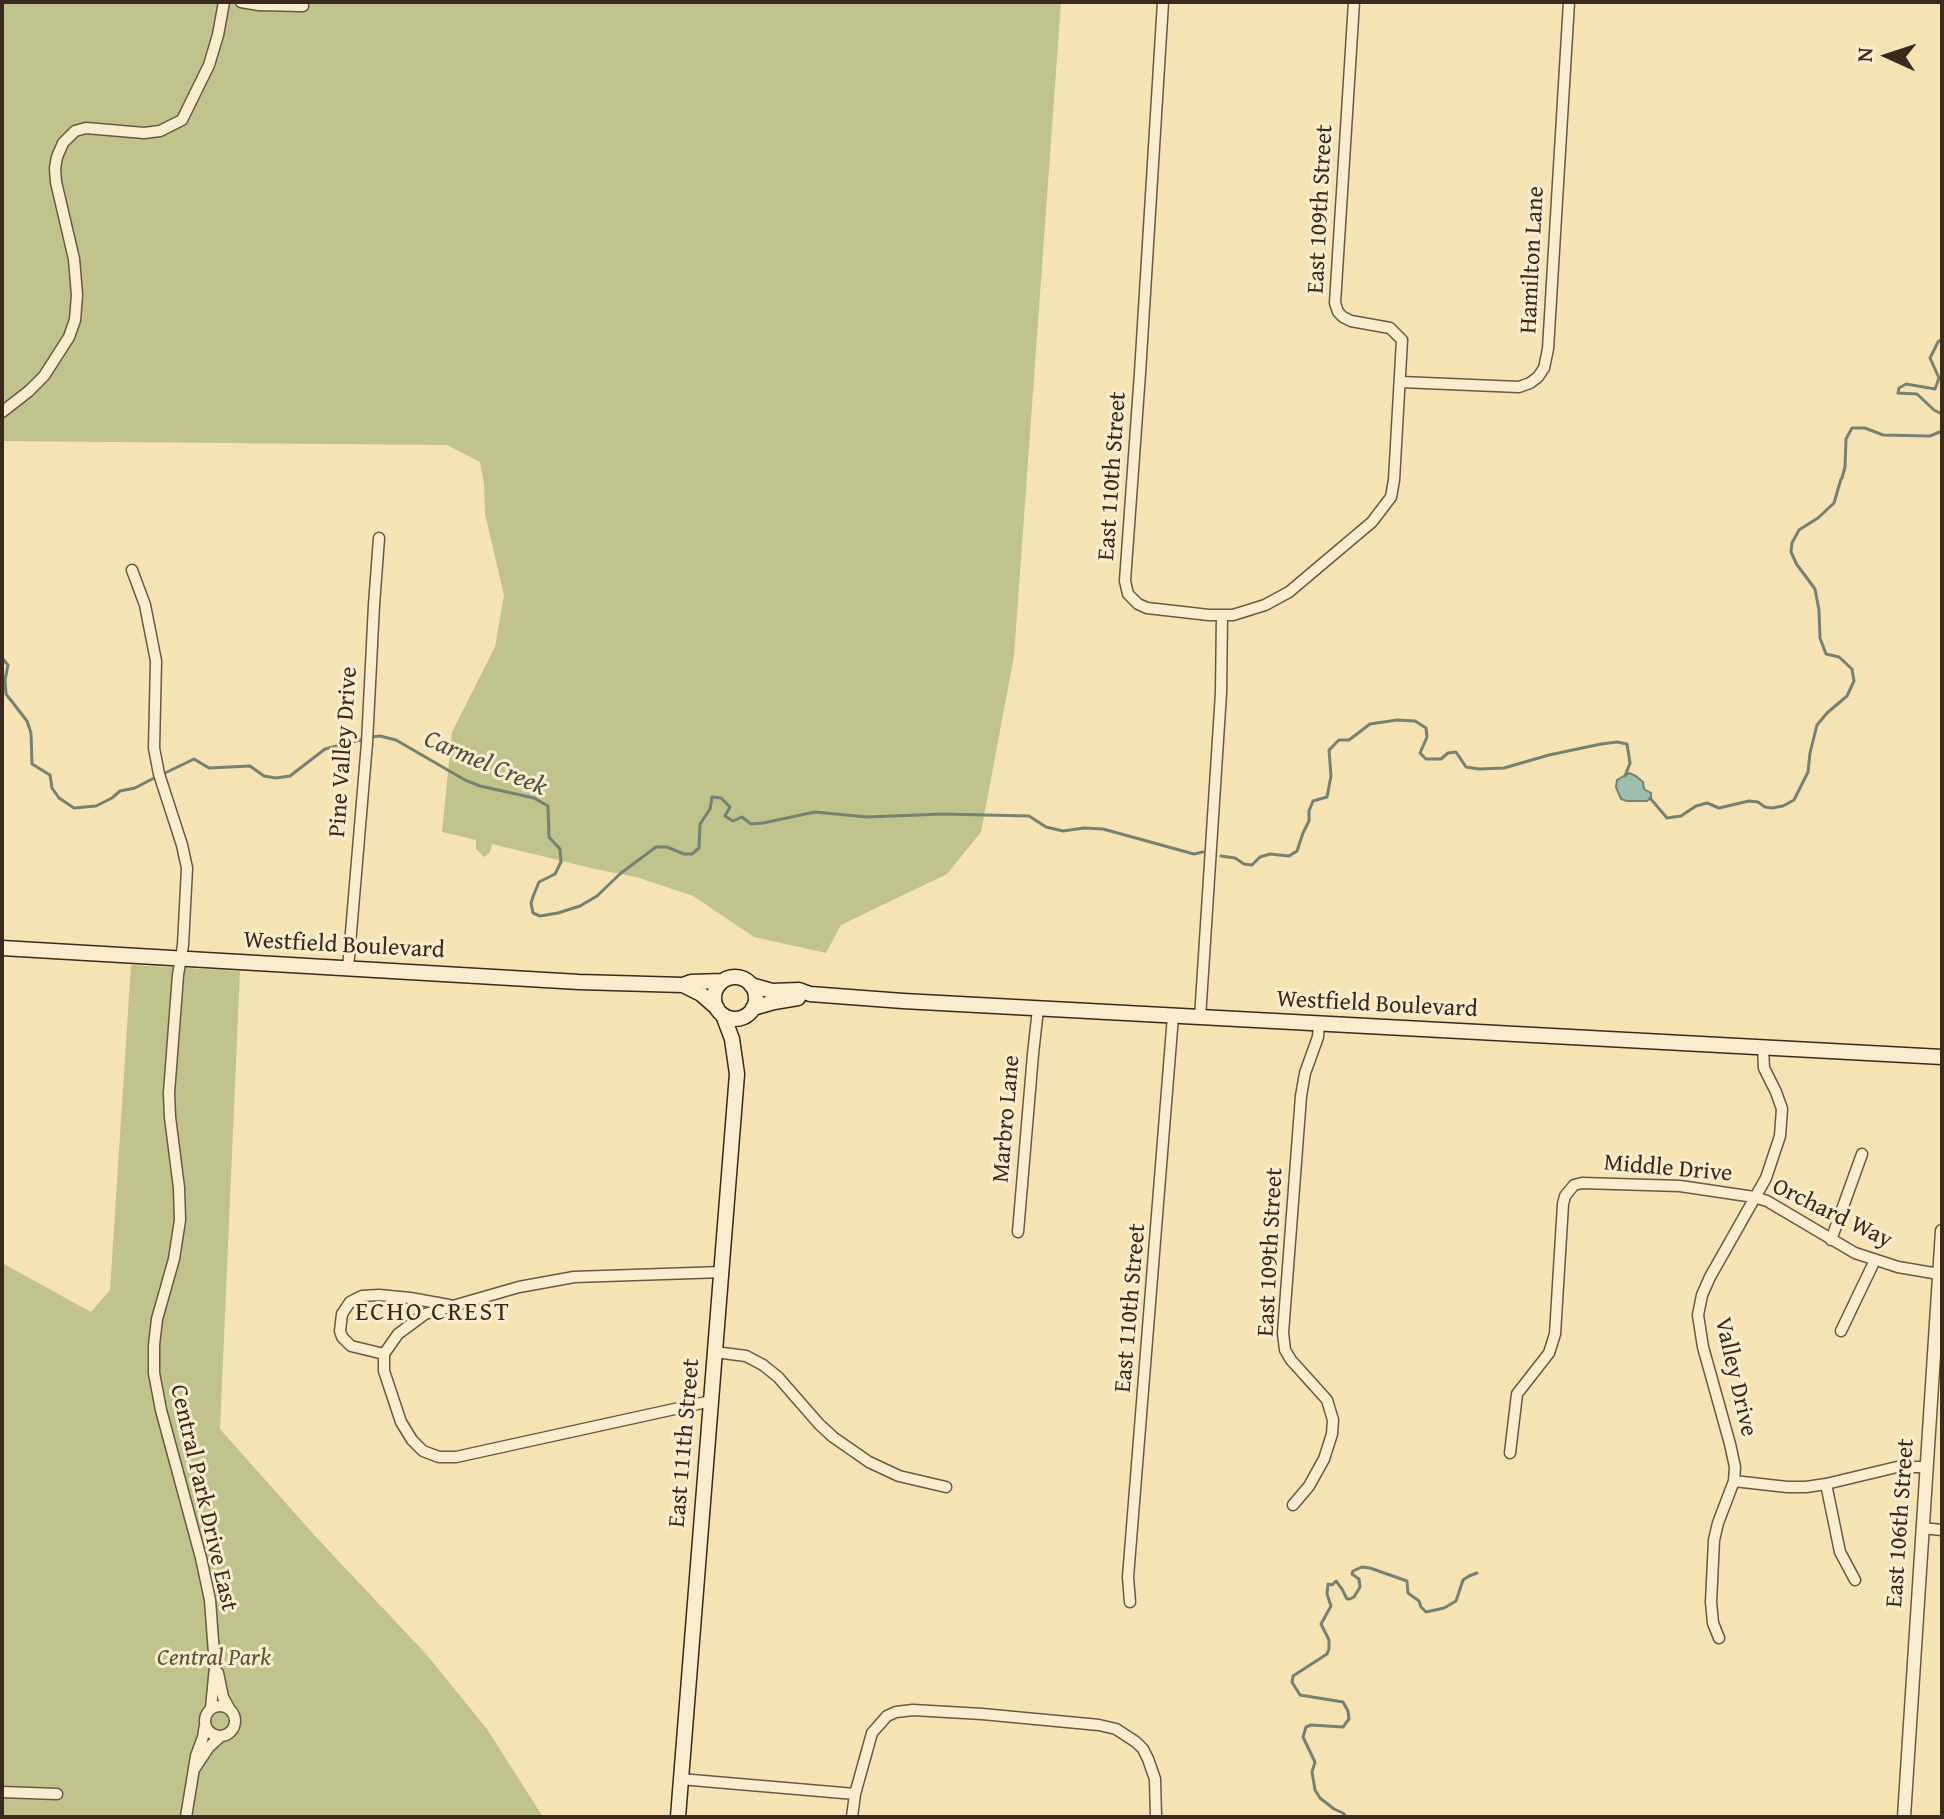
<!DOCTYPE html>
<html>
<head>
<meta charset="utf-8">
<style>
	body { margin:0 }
	#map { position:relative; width:1944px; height:1819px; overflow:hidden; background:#f6e3b4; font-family:"Gentium Book Plus",serif }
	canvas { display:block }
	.frame { position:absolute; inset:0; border:4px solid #3a291d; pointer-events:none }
	.north { position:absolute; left:1848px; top:16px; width:80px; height:80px; -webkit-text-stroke:6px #f9edce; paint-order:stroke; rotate:273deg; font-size:22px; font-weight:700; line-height:32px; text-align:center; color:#3a291d }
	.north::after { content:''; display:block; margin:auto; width:28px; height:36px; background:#3a291d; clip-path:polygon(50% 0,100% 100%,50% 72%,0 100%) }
</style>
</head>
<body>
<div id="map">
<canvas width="1944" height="1819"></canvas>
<div class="frame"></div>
<div class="north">N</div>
</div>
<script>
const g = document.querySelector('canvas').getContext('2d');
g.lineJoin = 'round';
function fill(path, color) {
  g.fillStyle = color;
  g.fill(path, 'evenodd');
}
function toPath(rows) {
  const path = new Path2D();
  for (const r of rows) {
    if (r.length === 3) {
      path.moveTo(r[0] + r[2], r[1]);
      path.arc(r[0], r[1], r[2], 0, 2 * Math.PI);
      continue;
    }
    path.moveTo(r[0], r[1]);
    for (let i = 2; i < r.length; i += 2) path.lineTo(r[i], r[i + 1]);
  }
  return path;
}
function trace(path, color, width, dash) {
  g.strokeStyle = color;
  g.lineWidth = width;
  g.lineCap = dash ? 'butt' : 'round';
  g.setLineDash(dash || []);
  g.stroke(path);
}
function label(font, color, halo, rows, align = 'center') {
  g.font = font + ' "Gentium Book Plus",serif';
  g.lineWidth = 6;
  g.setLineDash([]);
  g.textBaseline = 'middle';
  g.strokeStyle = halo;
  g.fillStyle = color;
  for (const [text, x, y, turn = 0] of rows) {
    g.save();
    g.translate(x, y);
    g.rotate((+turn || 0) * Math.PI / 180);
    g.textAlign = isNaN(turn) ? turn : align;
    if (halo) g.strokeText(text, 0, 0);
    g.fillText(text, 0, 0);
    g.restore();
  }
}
fill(toPath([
	[2,2,1061,2,1014,656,981,832,947,874,841,925,826,953,754,937,693,896,636,877,595,869,492,844,490,852,484,857,476,849,476,840,442,832,452,732,495,647,504,595,485,514,484,484,480,462,447,445,2,441],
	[131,965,240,971,220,1429,316,1537,426,1654,487,1729,543,1817,2,1817,2,1263,91,1312,110,1290]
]), '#c0c38b');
const water = toPath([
	[1629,773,1636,776,1643,782,1644,789,1651,793,1651,798,1647,801,1627,801,1621,799,1616,787,1617,780,1629,773]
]);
fill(water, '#9dbeac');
trace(water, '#758273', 2);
trace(toPath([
	[1942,339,1938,342,1930,358,1939,378,1935,389,1906,384,1899,388,1898,393,1917,394,1934,410,1942,414],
	[1842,478,1845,467,1846,439,1852,428,1865,428,1883,435,1930,436,1942,431],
	[1797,565,1791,552,1792,543,1799,530,1818,518,1834,503,1841,479],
	[2,658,8,665,5,680,6,694,27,721,31,733,32,764,50,775,52,788,59,798,74,808,96,806,112,798,120,791,135,788,156,777],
	[371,737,380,736,396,740,465,780,480,786,534,798,548,806,549,837,560,849,561,862,555,874,539,882,534,894,531,903,533,913,540,916,558,913,580,906,597,896,621,873,656,847,667,847,684,854,692,854,699,848,700,824,710,809,712,797,721,798,730,807,725,816,733,821,742,817,751,824,763,823,815,812,867,817,943,814,1029,816,1046,827,1063,831,1084,828,1103,829,1194,854,1203,852],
	[163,774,194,759,209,768,250,766,264,776,276,778,290,776,325,749,364,739],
	[1650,798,1667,818,1681,816,1696,806,1707,803,1719,808,1749,801,1758,802,1765,807,1772,808,1783,806,1794,800,1808,772,1810,753,1817,725,1827,713,1847,696,1854,681,1852,669,1839,657,1826,654,1820,638,1819,610,1815,589,1798,566],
	[1221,856,1235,858,1244,864,1252,865,1260,857,1270,854,1289,856,1297,851,1303,833,1309,821,1309,811,1313,801,1327,797,1331,776,1329,750,1339,740,1349,740,1370,724,1397,720,1415,721,1426,728,1427,737,1420,753,1426,759,1441,759,1448,753,1456,752,1466,767,1479,769,1504,768,1549,755,1601,744,1617,742,1627,744,1630,763,1625,776],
	[1346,1817,1343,1813,1334,1809,1320,1798,1315,1790,1312,1772,1315,1762,1303,1737,1306,1727,1311,1725,1343,1727,1349,1719,1348,1711,1343,1702,1300,1695,1292,1682,1293,1676,1327,1654,1329,1649,1329,1640,1321,1624,1331,1606,1327,1594,1328,1584,1332,1585,1336,1581,1342,1589,1347,1599,1350,1599,1354,1597,1360,1587,1359,1579,1352,1574,1353,1571,1362,1567,1370,1568,1407,1581,1408,1593,1419,1601,1421,1607,1426,1612,1444,1608,1456,1601,1463,1580,1469,1576,1477,1573]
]), '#758273', 3);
const minor = toPath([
	[241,2,259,5,303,6],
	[1163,2,1140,373,1125,581,1128,594,1138,604,1147,608,1209,615,1233,615,1265,605,1289,592,1372,522,1391,497,1394,480,1402,340,1390,328,1351,321,1343,317,1338,312,1335,303,1354,2],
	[1401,382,1519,387,1530,383,1538,377,1544,368,1548,349,1569,2],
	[2,412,29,391,44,376,69,337,75,320,77,295,74,259,56,182,55,168,57,157,63,143,75,131,86,128,144,133,160,131,182,120,209,65,218,35,224,2],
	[132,570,145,605,156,661,154,748,159,774,182,845,187,868,183,945,178,975,169,1093,170,1117,179,1188,180,1220,174,1259,157,1319,154,1345,154,1373,161,1410,201,1558,210,1600,215,1667,211,1708],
	[348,968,367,743,374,605,379,538],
	[1200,1018,1221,693,1222,615],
	[1018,1232,1033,1054,1038,1009],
	[1831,1240,1862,1154],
	[1841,1331,1875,1260],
	[715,1352,746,1356,763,1365,778,1377,819,1424,833,1437,869,1462,899,1476,946,1487],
	[384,1354,351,1346,342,1337,340,1331,342,1314,350,1302,362,1296,379,1295,410,1298,449,1305],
	[711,1401,456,1457,439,1457,423,1451,412,1440,401,1422,384,1371,384,1354,398,1334,425,1314,519,1287,574,1277,723,1272],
	[1510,1453,1517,1394,1549,1353,1555,1334,1563,1204,1565,1196,1574,1185,1582,1183,1680,1186,1754,1197,1767,1201,1855,1253,1898,1267,1939,1274],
	[1734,1481,1787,1487,1806,1487,1826,1484,1897,1467,1926,1467],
	[1826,1484,1840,1552,1855,1580],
	[1293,1505,1309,1486,1324,1459,1332,1434,1333,1420,1327,1400,1291,1360,1285,1350,1283,1333,1301,1096,1305,1073,1318,1037,1319,1024],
	[1922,1528,1942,1530],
	[1130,1602,1128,1577,1173,1016],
	[1719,1638,1713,1623,1711,1602,1714,1540,1718,1523,1734,1481,1735,1467,1730,1444,1703,1347,1698,1315,1702,1295,1710,1277,1766,1178,1780,1136,1782,1109,1776,1092,1764,1068,1763,1048],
	[218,1673,223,1697,229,1708],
	[220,1721,15],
	[195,1768,209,1747,221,1736],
	[680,1779,855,1794],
	[2,1792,57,1794],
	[186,1817,196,1756,203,1737,205,1725],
	[852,1817,855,1794,872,1733,887,1716,896,1712,913,1710,982,1714,1099,1725,1116,1729,1136,1742,1143,1749,1148,1759,1155,1779,1156,1817]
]);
const tertiary = toPath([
	[1904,1817,1942,1231]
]);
const secondary = toPath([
	[2,948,579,982,683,985,691,982,723,981],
	[735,998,21],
	[683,985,701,994,717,1008],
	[751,985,772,991,799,990,810,994,903,1001,1942,1057],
	[753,1008,774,1002,798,998],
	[678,1817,737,1074,732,1039,723,1015]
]);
trace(minor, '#695843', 13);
trace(tertiary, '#695843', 15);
trace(secondary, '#3a291d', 17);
trace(minor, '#f9edce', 10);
trace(tertiary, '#f9edce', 12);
trace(secondary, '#f9edce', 14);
label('24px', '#3a291d', '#f9edce', [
	["East 109th Street",1321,209,-87],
	["Hamilton Lane",1533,260,-87],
	["East 110th Street",1113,476,-86],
	["Pine Valley Drive",344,752,-86],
	["Westfield Boulevard",344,946,3],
	["Westfield Boulevard",1377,1005,3],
	["Marbro Lane",1007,1119,-85],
	["Middle Drive",1668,1169,5],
	["Orchard Way",1832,1214,26],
	["East 109th Street",1271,1252,-87],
	["East 110th Street",1131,1308,-85],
	["Valley Drive",1735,1377,77],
	["East 111th Street",685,1443,-85],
	["Central Park Drive East",203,1498,77],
	["East 106th Street",1901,1523,-86]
]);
label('italic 24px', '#5c5038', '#f9edce', [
	["Central Park",214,1659]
]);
label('italic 26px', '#534e41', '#f9edce', [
	["Carmel Creek",485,764,23]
]);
g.letterSpacing = '2px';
label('26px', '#3a291d', '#f9edce', [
	["ECHO CREST",433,1313]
]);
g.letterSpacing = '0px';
</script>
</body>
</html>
